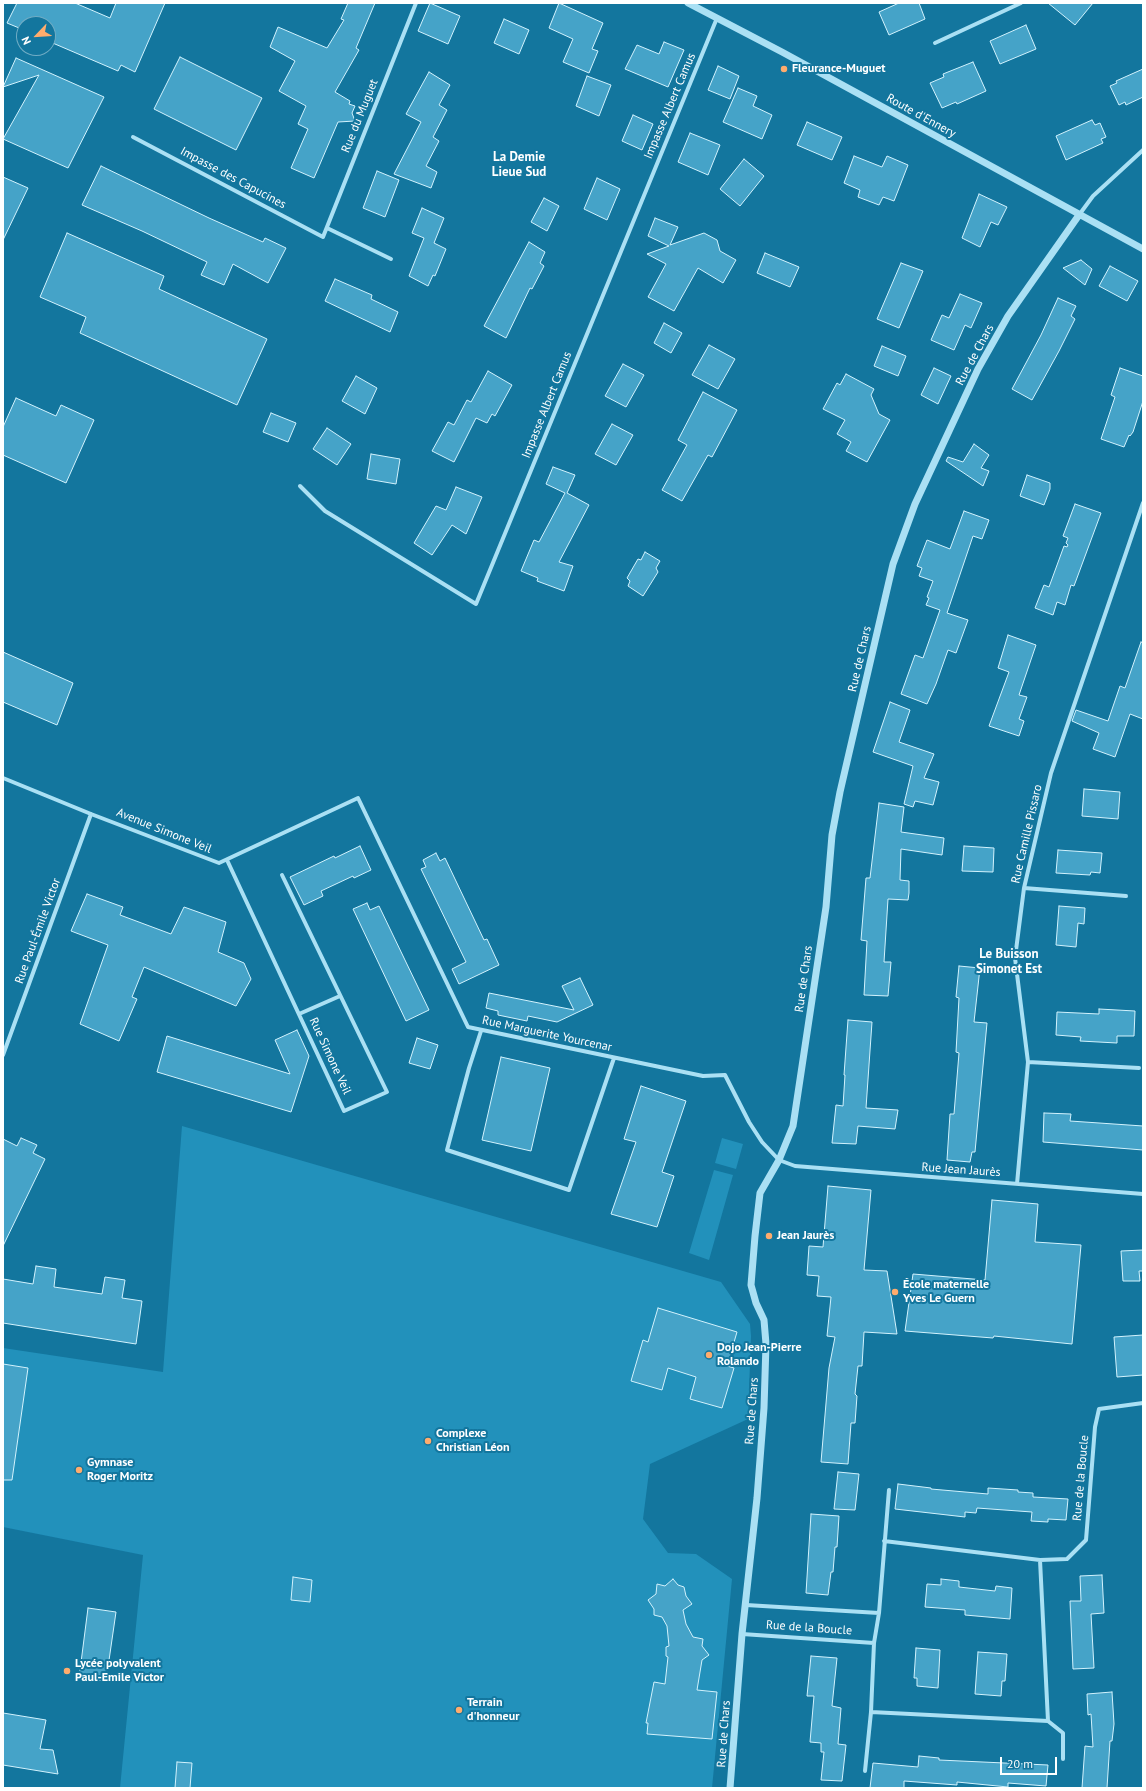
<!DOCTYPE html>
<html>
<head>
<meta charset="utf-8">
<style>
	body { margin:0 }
	#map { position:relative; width:1146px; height:1791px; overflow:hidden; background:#13769e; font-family:"PT Sans",sans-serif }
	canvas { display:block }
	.frame { position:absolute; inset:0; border:4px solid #fff; pointer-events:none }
	.north { position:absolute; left:16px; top:16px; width:40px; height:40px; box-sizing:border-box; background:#13769e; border:1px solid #71adc5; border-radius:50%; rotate:245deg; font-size:11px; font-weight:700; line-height:16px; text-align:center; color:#fff }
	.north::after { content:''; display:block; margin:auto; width:14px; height:18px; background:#ffac6d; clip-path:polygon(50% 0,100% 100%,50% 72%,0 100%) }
	.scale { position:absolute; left:1000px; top:1757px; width:57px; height:18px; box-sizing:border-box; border:2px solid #fff; border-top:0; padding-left:5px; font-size:12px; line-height:14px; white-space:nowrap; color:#fff; -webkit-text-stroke:3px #13769e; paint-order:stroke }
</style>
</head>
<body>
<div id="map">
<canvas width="1146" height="1791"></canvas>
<div class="frame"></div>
<div class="north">N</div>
<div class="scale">20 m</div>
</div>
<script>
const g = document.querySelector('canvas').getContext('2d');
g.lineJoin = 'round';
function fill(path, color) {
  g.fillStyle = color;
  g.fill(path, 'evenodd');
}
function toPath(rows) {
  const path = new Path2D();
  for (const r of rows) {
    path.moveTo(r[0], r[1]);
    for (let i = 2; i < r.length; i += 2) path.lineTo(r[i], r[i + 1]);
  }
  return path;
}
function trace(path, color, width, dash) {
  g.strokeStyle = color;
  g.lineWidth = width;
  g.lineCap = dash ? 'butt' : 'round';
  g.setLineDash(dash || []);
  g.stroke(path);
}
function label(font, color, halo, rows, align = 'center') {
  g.font = font + ' "PT Sans",sans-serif';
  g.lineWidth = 4;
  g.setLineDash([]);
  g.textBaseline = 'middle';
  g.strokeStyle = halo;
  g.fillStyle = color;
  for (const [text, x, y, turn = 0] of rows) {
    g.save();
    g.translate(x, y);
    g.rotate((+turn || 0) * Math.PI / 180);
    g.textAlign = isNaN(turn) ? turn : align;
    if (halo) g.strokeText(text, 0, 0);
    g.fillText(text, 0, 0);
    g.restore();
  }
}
fill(toPath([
	[182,1126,721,1282,750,1324,751,1336,748,1419,650,1464,643,1519,668,1553,696,1554,732,1579,712,1788,120,1788,143,1555,3,1527,3,1348,163,1372],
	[722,1138,743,1144,736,1169,715,1163],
	[714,1170,733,1175,709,1260,689,1253]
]), '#2291bb');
const building = toPath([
	[17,3,75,3,110,18,116,3,165,3,135,72,121,65,118,71,48,41,48,24,24,24,24,30,7,23,17,3],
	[348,3,375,3,356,48,359,50,335,92,350,101,349,104,355,106,352,113,355,121,338,122,314,178,291,168,308,129,298,124,306,106,279,91,295,61,270,47,278,27,327,48,344,20,341,19,348,3],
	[430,3,460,16,448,44,418,31,430,3],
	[559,3,603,23,592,49,598,51,589,73,563,62,573,39,549,28,559,3],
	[899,3,919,3,925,19,889,35,879,12,899,3],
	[1048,3,1093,3,1075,25,1048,3],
	[504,19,529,30,519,54,494,43,504,19],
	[1026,25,1036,49,1000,64,990,41,1026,25],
	[664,42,684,50,668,87,625,69,637,45,659,54,664,42],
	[180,57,262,98,236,150,154,109,180,57],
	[16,58,104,97,68,168,3,139,39,75,3,87,16,58],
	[973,62,986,91,957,104,956,102,942,108,930,83,944,77,943,74,973,62],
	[718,66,739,76,730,99,708,90,718,66],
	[1143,69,1143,97,1126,105,1125,102,1119,105,1110,86,1117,83,1116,81,1143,69],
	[429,72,450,85,439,105,447,110,433,137,439,141,426,166,437,172,431,188,394,174,421,122,406,114,429,72],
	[587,76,611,85,599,116,576,106,587,76],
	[738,88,757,96,753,106,772,115,762,139,723,122,738,88],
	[633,115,653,124,642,150,622,141,633,115],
	[1092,120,1095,125,1100,123,1106,137,1101,139,1103,143,1066,160,1056,136,1092,120],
	[807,122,842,137,832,160,797,145,807,122],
	[690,133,720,145,708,175,678,162,690,133],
	[854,156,882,167,887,156,908,165,894,201,883,197,879,205,858,197,860,190,844,183,854,156],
	[744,159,764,176,740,206,720,189,744,159],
	[101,166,209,218,263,242,265,238,286,248,268,283,233,264,224,285,201,275,207,262,142,231,82,205,101,166],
	[377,171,399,180,385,217,363,208,377,171],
	[3,177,28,188,3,240,3,177],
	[597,178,620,189,607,220,584,209,597,178],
	[979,194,1007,207,998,225,991,222,980,247,962,238,979,194],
	[544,198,559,206,547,231,531,222,544,198],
	[422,208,444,218,434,243,446,249,435,276,433,275,428,286,409,276,424,238,412,233,422,208],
	[655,218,678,227,670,245,704,233,717,240,720,251,736,260,723,283,698,268,674,311,648,297,666,264,647,254,669,246,648,236,655,218],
	[67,233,164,276,159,289,267,339,237,405,80,333,86,317,40,297,67,233],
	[529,242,545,252,540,263,544,266,532,289,530,288,506,338,484,326,529,242],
	[765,253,799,267,790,287,757,273,765,253],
	[1081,260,1092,269,1085,285,1063,268,1081,260],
	[901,263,923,271,899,328,877,319,901,263],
	[1110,266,1138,281,1127,301,1099,286,1110,266],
	[335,279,372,295,371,299,398,312,390,332,325,301,335,279],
	[960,294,982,303,971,328,965,325,954,350,931,340,942,315,949,318,960,294],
	[1058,298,1076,306,1071,316,1075,319,1059,351,1032,400,1012,389,1041,335,1058,298],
	[664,323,682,333,671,353,654,343,664,323],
	[709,345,735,359,718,389,692,375,709,345],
	[882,346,906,356,898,376,874,366,882,346],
	[623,364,644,375,626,407,605,396,623,364],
	[934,368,951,376,938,404,921,395,934,368],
	[1120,368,1143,376,1143,401,1133,432,1130,436,1129,435,1124,447,1101,439,1115,397,1111,395,1120,368],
	[488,371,512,385,495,416,492,414,487,423,476,418,454,462,432,451,448,422,454,425,467,400,471,402,488,371],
	[846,374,874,389,871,395,879,414,890,420,867,462,846,451,851,442,837,434,845,420,823,409,837,383,840,385,846,374],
	[356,376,377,388,365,414,342,401,356,376],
	[703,392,737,410,712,457,708,455,682,501,662,490,687,445,678,440,703,392],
	[16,398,56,416,61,405,94,420,66,483,3,455,3,427,16,398],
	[271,413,296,423,288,442,263,432,271,413],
	[612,424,633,435,616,465,595,454,612,424],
	[327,428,351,444,337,465,313,449,327,428],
	[974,444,989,455,981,468,989,471,983,486,946,461,948,457,963,462,974,444],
	[371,454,400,459,396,484,367,479,371,454],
	[553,467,575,475,567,493,589,505,559,562,573,566,564,591,537,581,538,578,521,571,534,540,539,542,565,493,546,484,553,467],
	[1027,475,1050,483,1050,489,1044,505,1020,496,1027,475],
	[456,487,482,497,466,534,452,525,432,555,414,543,436,506,446,510,456,487],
	[1075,504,1101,513,1074,586,1071,585,1065,605,1057,602,1053,615,1035,608,1044,585,1049,587,1064,546,1067,547,1068,545,1066,543,1068,538,1063,536,1075,504],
	[964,511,989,520,982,539,973,536,947,613,968,620,956,653,948,650,936,684,927,704,901,694,915,655,923,658,940,610,926,605,929,598,927,597,933,581,919,576,922,568,917,566,927,540,950,549,964,511],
	[645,552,660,561,656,568,658,572,643,596,628,586,630,581,627,578,638,559,641,560,645,552],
	[1008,635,1036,645,1019,695,1027,697,1019,719,1024,721,1019,736,989,726,1009,672,998,668,1008,635],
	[1141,642,1143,643,1143,719,1130,714,1115,757,1093,749,1099,733,1072,721,1076,710,1108,721,1120,686,1125,688,1141,642],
	[3,652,73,683,57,725,3,702,3,652],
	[890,702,910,710,899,742,934,754,924,778,939,782,933,805,915,801,913,807,904,804,913,766,873,752,890,702],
	[1084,789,1120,792,1118,819,1082,816,1084,789],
	[879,803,904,807,901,832,944,838,942,855,901,849,900,880,909,881,909,893,908,900,888,899,884,962,891,962,888,996,864,995,867,941,861,940,866,878,870,878,879,803],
	[360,846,371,870,354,878,353,876,321,891,323,896,304,905,290,877,334,856,335,858,360,846],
	[964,846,994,848,993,872,962,871,964,846],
	[1058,850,1102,853,1100,873,1091,872,1090,875,1056,873,1058,850],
	[436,853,440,861,445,858,484,940,487,939,499,965,459,984,452,969,466,962,421,869,426,867,423,860,436,853],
	[87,894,123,907,120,915,171,934,184,907,226,922,218,952,244,963,251,979,236,1006,144,967,132,997,137,999,119,1041,80,1024,108,945,71,931,87,894],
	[367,903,370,910,379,906,429,1010,406,1021,353,909,367,903],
	[1059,906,1085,908,1084,924,1078,923,1076,947,1056,945,1059,906],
	[959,966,980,968,974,1022,987,1023,975,1152,972,1152,970,1162,947,1160,950,1114,954,1114,959,1053,956,1052,959,998,956,997,959,966],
	[580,978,593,1005,557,1022,528,1016,527,1021,498,1015,498,1011,486,1008,489,993,574,1010,562,986,580,978],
	[1099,1009,1135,1011,1134,1036,1117,1036,1117,1043,1080,1041,1081,1037,1056,1035,1057,1012,1099,1014,1099,1009],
	[848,1020,872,1022,866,1108,898,1110,895,1129,858,1126,856,1144,832,1143,836,1105,843,1106,845,1075,844,1075,848,1020],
	[297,1030,309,1056,291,1112,157,1072,167,1036,290,1074,275,1040,297,1030],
	[417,1038,438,1045,430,1069,409,1063,417,1038],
	[501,1057,550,1068,531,1151,482,1140,501,1057],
	[641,1086,686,1101,662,1172,674,1176,657,1227,611,1214,636,1142,624,1139,641,1086],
	[1044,1113,1071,1114,1070,1121,1143,1126,1143,1150,1043,1142,1044,1113],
	[21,1138,37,1145,33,1153,45,1159,3,1246,3,1139,17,1146,21,1138],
	[828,1186,871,1190,864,1270,887,1271,897,1334,864,1332,862,1366,858,1366,855,1394,857,1396,855,1423,851,1423,848,1464,821,1462,829,1368,835,1337,827,1336,831,1297,817,1296,819,1276,807,1275,809,1246,823,1247,828,1186],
	[992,1200,1038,1204,1035,1242,1081,1245,1072,1344,994,1336,993,1338,905,1331,913,1274,985,1280,992,1200],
	[1143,1250,1143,1271,1139,1271,1140,1281,1123,1281,1121,1251,1143,1250],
	[36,1266,56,1269,54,1287,102,1294,105,1277,125,1280,122,1298,142,1301,136,1344,3,1323,3,1279,33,1284,36,1266],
	[658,1308,737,1332,727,1366,734,1368,722,1408,690,1399,696,1377,668,1368,662,1390,631,1381,643,1340,648,1342,658,1308],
	[1143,1335,1143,1375,1117,1377,1114,1337,1143,1335],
	[3,1364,28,1368,12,1480,3,1480,3,1364],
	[838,1472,859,1474,855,1510,834,1509,838,1472],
	[898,1484,931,1488,931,1489,988,1494,988,1488,1018,1490,1018,1492,1033,1493,1033,1497,1068,1499,1066,1520,1048,1519,1048,1522,1031,1521,1032,1512,977,1508,976,1513,965,1512,965,1517,895,1509,898,1484],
	[811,1514,839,1516,837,1547,835,1547,833,1572,831,1572,828,1595,806,1593,811,1514],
	[1102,1575,1104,1613,1091,1614,1094,1668,1073,1669,1070,1601,1081,1601,1080,1576,1102,1575],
	[293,1577,312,1580,310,1602,291,1600,293,1577],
	[673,1579,678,1585,684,1587,686,1596,692,1604,683,1610,686,1624,693,1637,703,1639,702,1646,709,1655,702,1660,697,1690,717,1692,712,1739,647,1734,648,1723,646,1723,654,1682,665,1684,668,1657,666,1656,666,1647,669,1646,667,1626,662,1617,654,1615,654,1609,648,1600,656,1594,657,1584,665,1586,673,1579],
	[941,1579,959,1581,959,1587,995,1591,996,1586,1012,1588,1010,1619,965,1615,965,1610,925,1607,927,1584,941,1585,941,1579],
	[88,1608,116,1612,106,1681,79,1678,88,1608],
	[916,1648,940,1650,938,1688,917,1686,917,1678,914,1678,916,1648],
	[978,1652,1007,1654,1005,1681,1002,1681,1001,1696,975,1694,978,1652],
	[811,1656,837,1658,832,1706,841,1708,838,1744,846,1745,842,1781,821,1780,824,1752,821,1752,821,1743,810,1742,814,1696,807,1696,811,1656],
	[1112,1692,1114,1724,1112,1741,1110,1741,1107,1788,1082,1788,1085,1746,1093,1747,1091,1714,1088,1715,1087,1694,1112,1692],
	[3,1713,46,1720,40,1749,53,1750,58,1774,3,1765,3,1713],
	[919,1756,939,1758,939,1760,1048,1765,1046,1786,1008,1783,1008,1787,957,1782,957,1785,904,1781,904,1788,870,1788,873,1763,918,1767,919,1756],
	[177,1762,192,1763,190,1788,175,1788,177,1762]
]);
fill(building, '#45a3c8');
trace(building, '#d2f2fd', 1);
trace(toPath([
	[935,43,1021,3],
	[133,137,323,237,416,3],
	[1079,215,1093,196,1143,150],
	[327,228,391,259],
	[300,486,325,511,476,604,717,18],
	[3,778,91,814,219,863,358,798,468,1027,703,1076,725,1075,749,1122,762,1142,779,1160,795,1166,1143,1194],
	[227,860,344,1111,387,1092,282,875],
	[1024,888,1126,896],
	[299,1014,340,996],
	[481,1031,469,1068,447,1150,569,1190,614,1058],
	[3,1055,91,814],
	[1028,1062,1139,1068],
	[1017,1184,1028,1062,1015,958,1024,888,1051,773,1143,503],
	[1040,1560,1067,1559,1086,1540,1095,1427,1099,1409,1143,1403],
	[746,1605,879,1613],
	[742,1634,874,1643],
	[871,1712,1048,1721,1040,1560,884,1541],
	[1048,1721,1063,1733,1063,1759],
	[865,1771,871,1712,874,1643,879,1613,889,1490]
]), '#aae0f4', 4);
trace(toPath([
	[688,3,782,52,1143,249],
	[730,1788,742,1634,757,1498,764,1408,766,1344,764,1320,756,1303,751,1285,755,1236,760,1193,779,1160,793,1126,826,907,832,835,840,792,893,564,915,504,978,369,1008,316,1079,215]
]), '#aae0f4', 7);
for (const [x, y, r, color] of [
	[784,69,4,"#ffac6d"],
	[769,1236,4,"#ffac6d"],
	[895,1292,4,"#ffac6d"],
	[709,1355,4,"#ffac6d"],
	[428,1441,4,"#ffac6d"],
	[79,1470,4,"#ffac6d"],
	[67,1671,4,"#ffac6d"],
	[459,1710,4,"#ffac6d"]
]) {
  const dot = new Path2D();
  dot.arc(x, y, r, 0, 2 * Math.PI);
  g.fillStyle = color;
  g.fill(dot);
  trace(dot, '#13769e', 1.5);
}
label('bold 12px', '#fff', '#13769e', [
	["Fleurance-Muguet",792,69],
	["Jean Jaurès",777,1236],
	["École maternelle",903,1285],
	["Yves Le Guern",903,1299],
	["Dojo Jean-Pierre",717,1348],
	["Rolando",717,1362],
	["Complexe",436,1434],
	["Christian Léon",436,1448],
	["Gymnase",87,1463],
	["Roger Moritz",87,1477],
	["Lycée polyvalent",75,1664],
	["Paul-Emile Victor",75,1678],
	["Terrain",467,1703],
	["d'honneur",467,1717]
], 'left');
label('12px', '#fff', '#13769e', [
	["Impasse Albert Camus",670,106,-67],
	["Rue du Muguet",360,116,-68],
	["Route d'Ennery",921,116,29],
	["Impasse des Capucines",233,178,28],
	["Rue de Chars",975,355,-62],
	["Impasse Albert Camus",547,405,-68],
	["Rue de Chars",860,659,-77],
	["Avenue Simone Veil",164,831,22],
	["Rue Camille Pissaro",1027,834,-77],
	["Rue Paul-Émile Victor",38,931,-70],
	["Rue de Chars",804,979,-82],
	["Rue Marguerite Yourcenar",547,1034,12],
	["Rue Simone Veil",330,1056,65],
	["Rue Jean Jaurès",961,1170,4],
	["Rue de Chars",752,1411,-86],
	["Rue de la Boucle",1081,1478,-85],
	["Rue de la Boucle",809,1628,4],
	["Rue de Chars",724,1734,-86]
]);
label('bold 13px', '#fff', '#13769e', [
	["La Demie",519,157],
	["Lieue Sud",519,172],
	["Le Buisson",1009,954],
	["Simonet Est",1009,969]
]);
</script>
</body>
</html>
